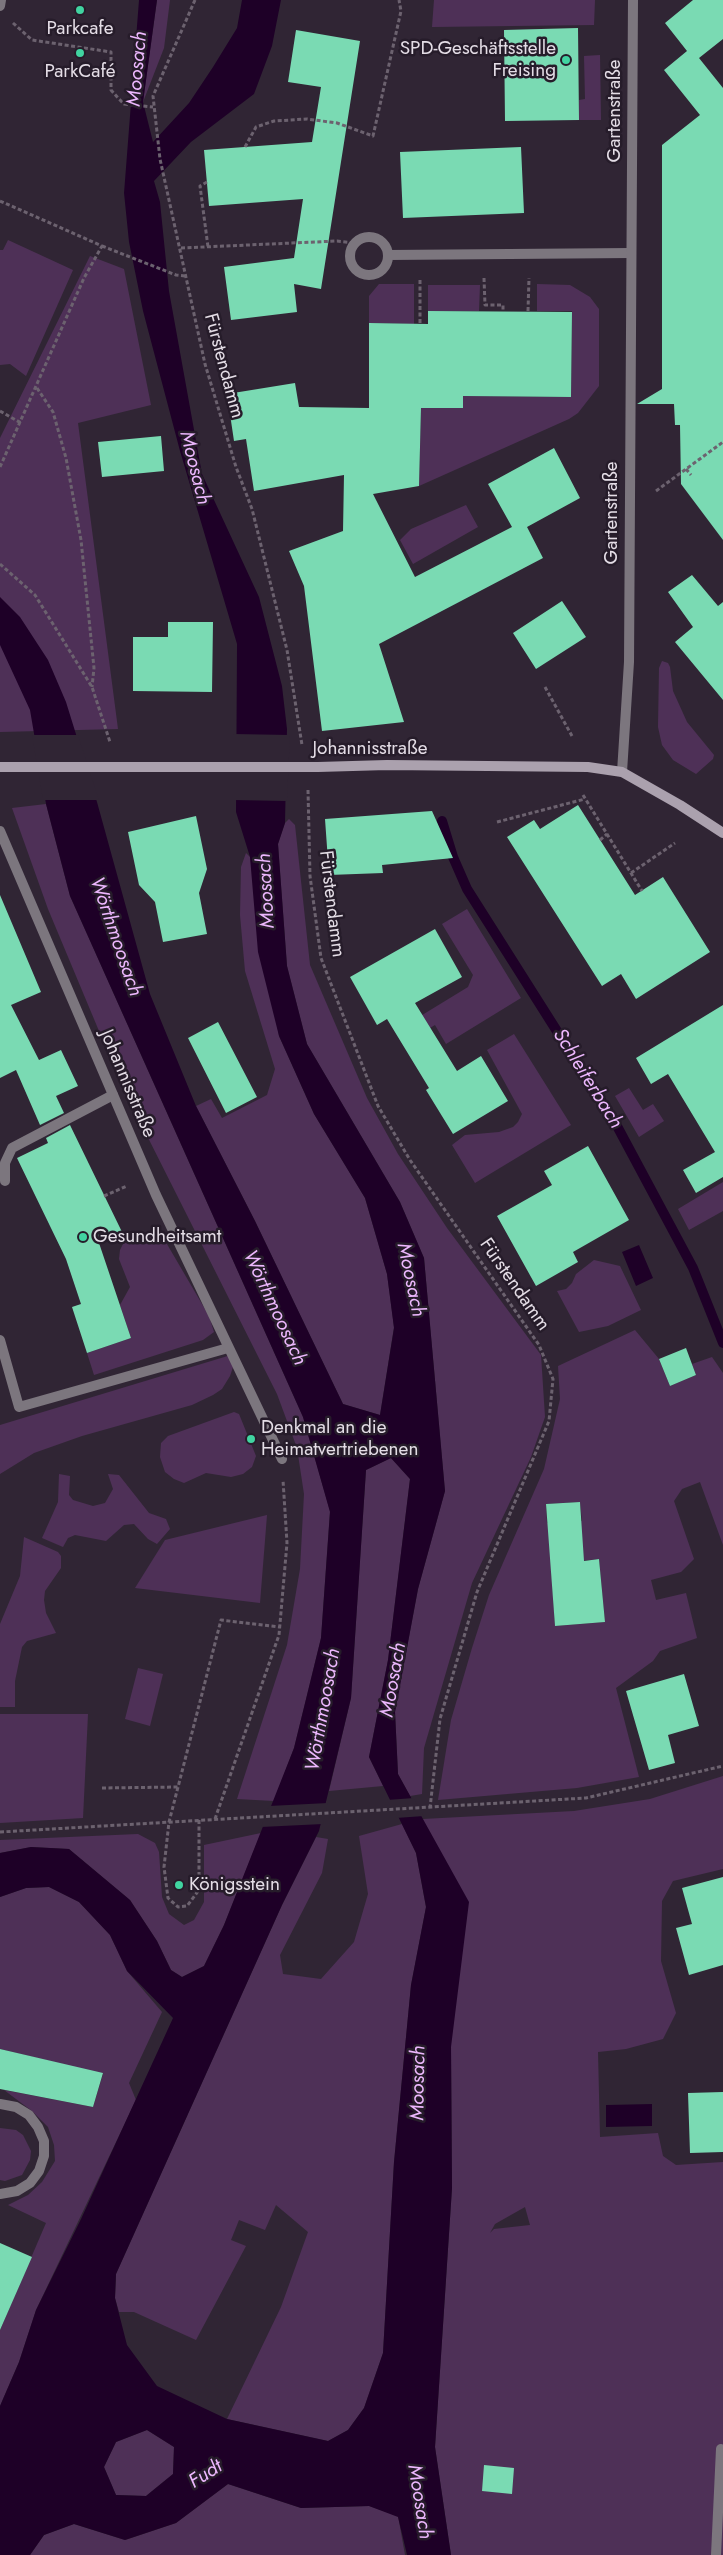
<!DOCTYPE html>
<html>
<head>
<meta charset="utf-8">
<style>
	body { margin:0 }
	canvas { display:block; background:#302534 }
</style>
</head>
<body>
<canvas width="723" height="2555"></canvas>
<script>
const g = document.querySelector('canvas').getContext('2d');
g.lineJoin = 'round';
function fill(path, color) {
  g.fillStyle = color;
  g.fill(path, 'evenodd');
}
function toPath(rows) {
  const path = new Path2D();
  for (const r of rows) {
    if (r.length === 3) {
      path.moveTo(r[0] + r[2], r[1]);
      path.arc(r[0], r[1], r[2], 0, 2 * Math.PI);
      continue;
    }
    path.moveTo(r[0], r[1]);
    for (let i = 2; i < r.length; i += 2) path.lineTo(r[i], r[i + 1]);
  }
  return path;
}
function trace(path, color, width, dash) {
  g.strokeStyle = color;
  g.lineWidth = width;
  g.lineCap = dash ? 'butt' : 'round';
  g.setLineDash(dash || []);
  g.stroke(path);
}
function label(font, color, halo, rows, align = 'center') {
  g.font = font + ' Jost,sans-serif';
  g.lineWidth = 5;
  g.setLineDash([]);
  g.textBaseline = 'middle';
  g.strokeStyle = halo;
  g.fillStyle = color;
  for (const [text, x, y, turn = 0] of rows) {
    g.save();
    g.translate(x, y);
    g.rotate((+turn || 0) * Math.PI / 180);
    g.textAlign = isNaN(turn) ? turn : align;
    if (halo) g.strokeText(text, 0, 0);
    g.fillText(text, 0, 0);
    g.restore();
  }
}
fill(toPath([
	[157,0,170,0,164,48,143,102],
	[434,0,595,0,594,25,432,27],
	[600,55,601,120,579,120,579,100,585,99,584,56],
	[8,240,73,270,26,376,10,364,0,365,0,250,3,250],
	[90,256,124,269,151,405,78,423,118,729,0,732,0,438],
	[379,284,414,284,414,324,369,323,369,296],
	[537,284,570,285,590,297,599,309,599,386,578,413,569,419,419,486,421,408,462,408,463,396,571,397,572,311,537,311],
	[428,285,480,285,479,311,428,311],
	[466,505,478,527,413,564,400,540,411,529],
	[662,661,668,663,670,667,673,691,687,722,714,755,713,759,696,774,673,760,662,745,658,727,659,668],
	[46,804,70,896,303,1417,330,1511,321,1638,294,1748,274,1801,237,1799,287,1645,300,1569,304,1494,297,1448,277,1394,122,1086,48,909,12,808],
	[289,819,295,825,310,965,367,1098,398,1154,447,1228,541,1355,545,1417,531,1457,472,1583,424,1748,422,1794,410,1796,398,1774,395,1712,418,1589,445,1491,424,1258,400,1202,307,1044,287,966,278,844,285,823],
	[246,853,250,857,279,1036,314,1114,365,1198,387,1274,394,1327,380,1415,343,1404,255,1221,196,1106,211,1099,222,1118,267,1095,275,1069,245,971,240,915,241,867],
	[467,909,521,998,446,1044,435,1025,404,1043,396,1031,468,987,473,975,442,924],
	[514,1034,571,1125,475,1183,452,1145,465,1135,499,1132,513,1127,518,1122,522,1114,487,1050],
	[629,1088,643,1110,653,1104,664,1121,639,1137,615,1096],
	[723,1182,723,1211,689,1230,678,1209],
	[148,1234,153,1234,164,1239,209,1316,214,1332,203,1340,94,1375,87,1353,131,1338,120,1305,130,1287,119,1259,120,1250,123,1244],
	[594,1260,620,1266,641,1310,608,1326,579,1332,557,1291,566,1289,572,1283,576,1274],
	[635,1330,659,1359,670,1386,696,1375,692,1364,712,1357,723,1373,723,1545,700,1482,682,1489,674,1501,694,1559,681,1572,651,1580,656,1600,686,1593,697,1638,660,1651,653,1661,616,1688,639,1777,577,1788,438,1800,451,1720,472,1648,489,1595,544,1469,560,1399,558,1366],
	[580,1502,582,1521,547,1523,546,1504],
	[599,1559,605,1622,555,1626,551,1564],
	[231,1355,233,1367,230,1376,222,1389,213,1395,192,1405,82,1436,34,1453,0,1474,0,1425],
	[234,1412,239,1414,256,1456,252,1467,243,1474,231,1477,206,1473,184,1483,174,1479,165,1472,160,1457,161,1443,168,1436],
	[391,1458,410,1479,388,1660,369,1757,383,1786,329,1791,351,1698,366,1470],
	[59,1474,70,1476,69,1495,73,1500,93,1506,105,1503,113,1489,108,1474,119,1475,149,1513,166,1519,170,1529,157,1544,148,1539,134,1524,124,1525,106,1541,75,1535,68,1538,63,1547,42,1538,58,1502],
	[267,1515,260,1603,135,1588,165,1540],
	[24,1537,58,1552,61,1556,61,1568,45,1591,44,1600,46,1613,56,1633,27,1641,22,1647,15,1681,15,1707,0,1707,0,1624,20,1576],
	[138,1668,163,1674,150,1726,125,1719],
	[0,1714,88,1714,83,1818,0,1823],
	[723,1776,723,1869,673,1881,662,1901,661,1961,676,2013,663,2039,626,2049,598,2052,600,2137,658,2133,663,2156,676,2165,723,2162,723,2555,451,2555,435,2447,452,2188,451,2047,423,1819,574,1811,650,1799],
	[525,2207,530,2225,494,2229,490,2233,495,2224],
	[402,1824,416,1853,426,1907,411,1985,394,2162,383,2353,364,2408,348,2430,328,2441,227,2419,281,2307,308,2232,276,2205,265,2230,239,2220,231,2240,246,2246,196,2340,134,2312,119,2312,115,2298,116,2274,282,1905,316,1837,328,1839,322,1873,280,1955,283,1974,321,1979,354,1942,368,1894,359,1836],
	[261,1833,224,1925,204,1966,182,1977,171,1970,157,1941,130,1900,69,1849,31,1847,0,1853,0,1840,138,1834,155,1843,159,1852,162,1897,169,1914,184,1925,194,1920,204,1902,204,1845],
	[49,1887,79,1902,110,1935,127,1971,162,2012,129,2083,136,2100,36,2310,19,2362,0,2406,0,2330,46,2223,8,2205,28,2195,42,2182,55,2161,54,2145,48,2127,32,2111,4,2090,93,2107,103,2074,0,2049,0,1897,26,1888],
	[0,2128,16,2130,23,2135,31,2151,30,2160,22,2175,5,2181,0,2180],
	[147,2430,174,2447,173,2474,146,2496,116,2495,104,2467,116,2442],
	[228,2484,301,2508,369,2506,398,2516,405,2555,30,2555,44,2535,74,2524,125,2540,176,2523]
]), '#4e3057');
fill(toPath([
	[139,0,157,0,143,102,153,142,189,103,213,67,237,28,242,0,281,0,272,46,254,94,191,142,154,181,160,202,169,291,202,474,259,597,282,686,287,729,285,823,278,844,287,966,307,1044,400,1202,424,1258,445,1491,418,1589,395,1712,398,1774,469,1902,451,2047,452,2188,435,2447,451,2555,407,2555,398,2517,369,2506,301,2508,228,2484,176,2523,125,2540,74,2524,44,2535,30,2555,0,2555,0,2406,19,2362,36,2310,81,2219,173,2018,127,1971,110,1935,79,1902,49,1887,26,1888,0,1897,0,1853,31,1847,69,1849,130,1900,157,1941,171,1970,182,1977,204,1966,224,1925,294,1748,321,1638,330,1512,303,1417,70,896,46,804,30,710,0,645,0,597,20,617,48,660,66,702,97,802,150,994,196,1106,255,1221,343,1404,380,1415,394,1328,387,1274,365,1198,314,1114,279,1036,258,952,250,857,236,812,237,644,180,451,143,311,129,242,124,193],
	[391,1458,410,1479,388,1660,369,1757,416,1853,426,1907,411,1985,394,2162,383,2353,364,2408,348,2430,328,2441,227,2419,157,2386,127,2345,115,2298,116,2274,282,1905,319,1831,351,1698,366,1470],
	[147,2430,174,2447,173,2474,146,2496,116,2495,104,2467,116,2442],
	[639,1245,653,1278,636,1286,622,1252],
	[652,2104,652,2126,606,2127,606,2105]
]), '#1e0027');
fill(toPath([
	[233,734,290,735,287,801,233,800],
	[32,735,78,735,99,800,43,800],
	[414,1798,424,1816,396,1818,387,1800],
	[328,1803,323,1824,261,1827,269,1806]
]), '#302534');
trace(toPath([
	[442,821,453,857,467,889,617,1126,693,1268,723,1343]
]), '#1e0027', 10);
fill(toPath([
	[693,0,723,0,723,39,699,58,723,88,723,540,681,484,680,425,675,425,674,404,637,404,662,389,662,145,700,115,664,70,687,51,665,23],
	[578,28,579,120,505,121,504,30],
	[296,30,360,41,321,289,294,284,297,312,231,320,224,267,294,258,303,199,209,206,204,150,312,142,321,87,288,82],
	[521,147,524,213,403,218,400,152],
	[428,311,572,312,571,397,463,396,463,408,421,408,419,486,373,494,415,577,512,527,488,484,554,448,580,498,527,527,543,558,379,644,404,722,322,731,304,586,289,551,343,531,344,475,254,491,246,439,234,441,227,394,295,383,299,407,369,408,369,323,428,324],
	[161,436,164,471,102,477,98,442],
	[692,575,718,606,723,602,723,700,675,642,693,627,668,592],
	[562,601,586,637,536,669,513,633],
	[168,622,213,622,212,692,133,691,133,637,168,637],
	[578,805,635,895,663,877,710,952,636,999,621,974,602,986,507,837,534,820,540,829],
	[432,811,453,858,382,865,383,873,329,875,325,819],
	[196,816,207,869,199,893,207,934,163,942,155,902,139,885,128,832],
	[0,895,41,992,11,1005,39,1060,61,1050,78,1086,56,1096,64,1113,40,1125,16,1070,0,1078],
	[435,929,462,977,415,1003,457,1071,481,1056,508,1101,453,1134,426,1090,429,1088,387,1019,377,1025,350,977],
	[723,1005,723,1177,696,1193,683,1170,715,1152,668,1074,651,1084,636,1058],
	[218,1022,257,1097,226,1113,188,1038],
	[70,1125,122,1232,99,1243,131,1338,87,1353,72,1307,81,1304,66,1259,17,1158,48,1143,46,1138],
	[588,1146,629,1220,573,1252,578,1262,536,1286,497,1216,552,1185,544,1171],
	[686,1348,696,1375,670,1386,659,1359],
	[580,1502,584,1561,599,1559,605,1622,555,1626,546,1504],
	[684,1674,699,1726,668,1735,675,1763,649,1770,626,1691],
	[723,1877,723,1965,689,1975,676,1928,692,1924,682,1888],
	[0,2049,103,2073,93,2107,0,2089],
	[723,2092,723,2152,690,2153,688,2093],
	[0,2243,32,2257,0,2330],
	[484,2465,514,2468,512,2494,482,2491]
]), '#7adab3');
trace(toPath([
	[195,0,153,96,160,159,205,364,236,467,252,509,287,650,302,745],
	[13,23,32,40,111,52,111,90,118,98,124,104,153,107],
	[245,147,256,127,274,121,307,119,337,123,373,136,401,11,399,0],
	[207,182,200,186,208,247],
	[0,201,102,246,84,278,0,467],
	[102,246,176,275,186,276],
	[181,248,337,241,354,243],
	[484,278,485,305,503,305,503,311],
	[528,311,529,278],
	[420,323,420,279],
	[37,388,53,412,66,458,81,540,94,668,92,687],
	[0,411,21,423],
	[686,469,691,475],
	[656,491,723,442],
	[0,564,35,595,92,687,110,742],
	[545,687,572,736],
	[308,790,310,876,321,958,378,1106,410,1160,539,1345,553,1379,549,1421,477,1592,440,1719,430,1808],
	[583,795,642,891],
	[497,822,585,799],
	[600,840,607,834],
	[631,873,675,843],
	[104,1196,127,1186],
	[102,1788,179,1787],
	[215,1819,279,1635,287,1543,283,1480],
	[199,1820,199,1890,187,1906,178,1907,168,1898,164,1867,169,1822,221,1620,279,1627],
	[0,1832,586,1798,723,1766]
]), '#6c626f', 3, [4, 2.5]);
trace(toPath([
	[369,256,19],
	[388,255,631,253],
	[5,1181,5,1163,12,1148,113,1095],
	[0,1340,19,1407,228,1348],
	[0,2104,16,2107,29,2115,38,2127,44,2141,44,2156,39,2171,30,2183,17,2191,0,2194],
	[716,2555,721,2449]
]), '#7c767e', 10);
trace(toPath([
	[0,6,1,0],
	[622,772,629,662,633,0],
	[0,831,156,1195,282,1459]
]), '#7c767e', 10);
trace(toPath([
	[0,767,318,767,387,765,588,767,622,772,680,805,723,833]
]), '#aba1ae', 10);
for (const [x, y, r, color] of [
	[80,10,5,"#41d4a1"],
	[80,53,5,"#41d4a1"],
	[566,60,5,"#41d4a1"],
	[83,1237,5,"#41d4a1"],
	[251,1439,5,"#41d4a1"],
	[179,1885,5,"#41d4a1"]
]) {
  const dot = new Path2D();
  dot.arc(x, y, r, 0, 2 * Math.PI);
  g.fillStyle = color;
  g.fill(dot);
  trace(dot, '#261c2a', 2);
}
label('19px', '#e4dde6', '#261c2a', [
	["Parkcafe",80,29,"center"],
	["SPD-Geschäftsstelle",556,49,"right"],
	["Freising",556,71,"right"],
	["ParkCafé",80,72,"center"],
	["Gesundheitsamt",93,1237],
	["Denkmal an die",261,1428],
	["Heimatvertriebenen",261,1450],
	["Königsstein",189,1885]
], 'left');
label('19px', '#e4dde6', '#261c2a', [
	["Gartenstraße",615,111,-90],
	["Fürstendamm",223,366,75],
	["Gartenstraße",612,513,-90],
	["Johannisstraße",370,749],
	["Fürstendamm",331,904,83],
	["Johannisstraße",127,1084,67],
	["Fürstendamm",514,1285,55]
]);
label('italic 20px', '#ecb7fd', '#261c2a', [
	["Moosach",138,69,-85],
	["Moosach",194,468,76],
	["Moosach",267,891,-93],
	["Wörthmoosach",115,937,71],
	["Schleiferbach",587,1079,58],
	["Moosach",410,1280,78],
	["Wörthmoosach",274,1308,65],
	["Moosach",394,1680,-80],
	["Wörthmoosach",324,1710,-80],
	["Moosach",419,2083,-89],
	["Fudt",206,2475,-33],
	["Moosach",419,2502,81]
]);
</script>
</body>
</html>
